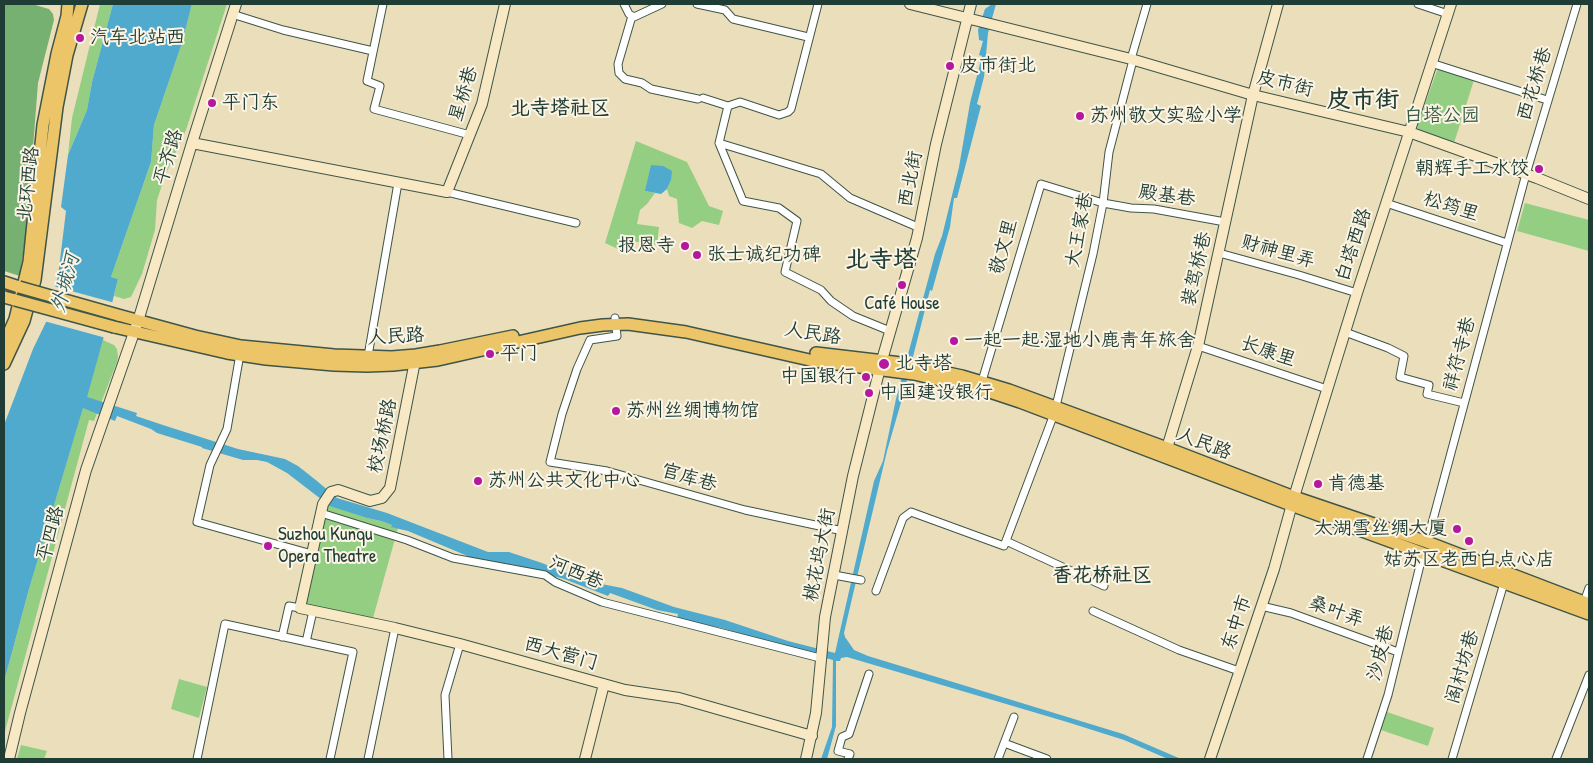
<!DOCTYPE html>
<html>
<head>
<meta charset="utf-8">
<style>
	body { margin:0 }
	#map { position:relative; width:1593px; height:763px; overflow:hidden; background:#ebdfbb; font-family:"Patrick Hand",sans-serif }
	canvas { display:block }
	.frame { position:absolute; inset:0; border:5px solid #1f3d34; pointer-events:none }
</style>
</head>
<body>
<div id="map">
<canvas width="1593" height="763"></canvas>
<div class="frame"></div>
</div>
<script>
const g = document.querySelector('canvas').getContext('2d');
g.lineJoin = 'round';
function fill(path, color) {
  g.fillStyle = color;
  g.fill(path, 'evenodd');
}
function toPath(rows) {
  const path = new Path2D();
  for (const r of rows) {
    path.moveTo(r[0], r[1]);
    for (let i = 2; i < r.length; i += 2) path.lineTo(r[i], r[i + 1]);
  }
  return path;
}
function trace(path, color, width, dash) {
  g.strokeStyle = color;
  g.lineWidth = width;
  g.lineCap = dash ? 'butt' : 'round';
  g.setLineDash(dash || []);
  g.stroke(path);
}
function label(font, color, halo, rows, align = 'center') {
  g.font = font + ' "Patrick Hand","LXGW WenKai TC",sans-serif';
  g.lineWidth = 4;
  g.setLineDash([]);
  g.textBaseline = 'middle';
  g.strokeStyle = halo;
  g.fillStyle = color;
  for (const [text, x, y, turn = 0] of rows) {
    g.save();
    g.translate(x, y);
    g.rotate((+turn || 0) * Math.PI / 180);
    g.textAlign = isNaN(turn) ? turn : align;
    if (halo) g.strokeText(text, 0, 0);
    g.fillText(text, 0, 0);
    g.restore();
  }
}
fill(toPath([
	[100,4,113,4,92,82,87,110,68,155,72,118],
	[192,4,227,4,186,130,165,176,157,200,155,230,142,274,131,297,124,299,114,296,118,279,111,277,151,162,154,125,182,43],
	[1439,65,1475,77,1454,143,1418,130,1417,126],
	[636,141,687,162,709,206,723,211,719,225,702,221,692,228,679,223,677,199,669,196,667,189,671,180,645,191,655,193,647,204,640,210,637,224,659,227,657,245,626,240,618,249,605,243],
	[1525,203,1589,220,1589,251,1517,231],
	[103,340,114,345,117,349,118,357,117,362,94,421,89,420,4,735,4,682,29,589],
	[325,503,367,518,381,521,392,525,392,527,398,528,373,618,303,604],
	[179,679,207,687,199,718,171,709],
	[1387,712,1434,728,1428,746,1381,730],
	[21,745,47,751,44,759,17,759]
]), '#93ce83');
fill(toPath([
	[4,4,32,4,49,9,53,14,54,20,38,83,27,225,20,276,4,271]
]), '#76b171');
fill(toPath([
	[113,4,192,4,182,43,154,125,151,162,111,277,118,279,103,340,87,397,137,413,136,416,166,426,238,449,285,459,298,466,317,481,337,498,387,513,488,552,509,552,542,563,586,581,622,588,674,607,725,620,788,641,835,653,874,481,883,461,896,399,935,254,942,236,959,167,970,103,982,56,979,55,983,41,979,40,978,30,985,9,992,4,996,4,988,33,984,77,977,104,981,106,957,198,954,198,950,227,932,291,930,290,904,392,887,451,854,590,844,633,845,637,854,650,868,656,1123,734,1181,759,1168,759,1124,740,1067,722,847,657,841,658,840,661,836,661,836,726,827,759,821,759,832,727,833,660,776,645,722,628,677,619,678,614,657,610,610,593,608,596,564,579,515,565,477,560,408,531,391,527,392,525,381,521,367,518,330,506,287,473,267,462,257,460,243,460,202,448,202,447,157,433,151,429,117,416,115,421,83,408,29,589,4,682,4,425,33,349,47,320,58,276,66,211,61,207,68,155,87,110,92,82],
	[651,165,663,166,672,171,671,180,667,189,661,194,645,191]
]), '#4faacd');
fill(toPath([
	[53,286,115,303,106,338,44,321]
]), '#ebdfbb');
const street = toPath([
	[383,4,367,81,380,86,374,109,470,135],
	[624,4,629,14,634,17,662,4],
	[697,4,725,10,733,19,808,37],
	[1418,4,1448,14],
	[232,14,283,30,373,51],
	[632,16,618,64,619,73,625,79,642,83,651,89,698,99],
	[1131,59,1147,4],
	[1431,63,1547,100],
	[703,98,728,106,740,102,779,115,788,112,791,109,818,4],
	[728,106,719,143,743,201,779,208,797,221,785,272,821,290,831,301,853,316,890,331],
	[719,143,821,174,850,198,920,228],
	[447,192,576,223],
	[1386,203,1507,243],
	[1219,253,1299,275,1357,293],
	[615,318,617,336,590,340,577,369,562,414,550,462,607,471,745,510,843,531],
	[1345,332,1388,348,1404,356,1400,377,1429,385,1427,394,1464,403],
	[1198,346,1327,389],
	[240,354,227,429,210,465,197,522,312,554],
	[368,356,398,183],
	[982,381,1041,184,1103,203,1131,208,1154,209,1225,222],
	[1056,406,1093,254,1103,203,1109,152,1133,60],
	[321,513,407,540,453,558,545,575,555,582,602,602,820,658],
	[1006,541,1104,586],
	[1427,542,1526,174,1577,4],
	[834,575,861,580],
	[876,591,903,518,911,512,1004,546,1054,414],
	[1584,602,1589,588],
	[1261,606,1291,613,1398,652],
	[1093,611,1179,650,1239,671],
	[282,637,289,606,300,608],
	[306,642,313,611],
	[1004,743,1047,759],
	[197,759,225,624,353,652,330,759],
	[368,759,395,628],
	[448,759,445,695,460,644],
	[848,759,850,754,838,751,842,737,849,734,869,674],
	[998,759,1014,717],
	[1367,759,1388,695,1423,553],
	[1452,759,1504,583],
	[1556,759,1589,675]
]);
const secondary = toPath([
	[910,4,1131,59,1253,95,1409,132,1537,178,1589,199],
	[192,143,447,192,482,104,505,4],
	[416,356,390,488,382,498,370,501,338,490,331,492,323,504,300,608,395,628,460,644,625,690,679,698,812,736],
	[1167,448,1198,346,1253,95,1278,4],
	[9,759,20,713,86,470,138,321,192,143,236,4],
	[585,759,604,684],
	[806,759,816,713,825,617,853,476,882,360,917,238,936,144,971,4],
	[1210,759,1274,569,1294,497,1357,293,1451,4]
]);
const primary = toPath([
	[4,282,19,287],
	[4,297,15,300],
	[118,315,195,336,241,346,334,355,392,357,416,355,440,351,513,336],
	[114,327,227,353,266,359,334,365,367,366,393,365,438,360,580,328,603,325,628,324,686,332,814,361,914,374,990,392,1020,402,1291,505,1589,614],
	[4,344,15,319,29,262,43,125,57,54,67,16,68,4],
	[816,353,901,363,962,376,1009,390,1167,448,1294,497,1427,542,1589,604],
	[4,364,24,321,35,280,57,107,67,55,82,4]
]);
trace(street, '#3e5548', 9);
trace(secondary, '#3e5548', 12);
trace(primary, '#3e5548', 14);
trace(street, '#fff', 7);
trace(secondary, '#f8e8c3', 10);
trace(primary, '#edc569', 11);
const primaryBridge = toPath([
	[19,287,118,315],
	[15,300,114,327]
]);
trace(primaryBridge, '#3e5548', 14, []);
trace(primaryBridge, '#edc569', 11);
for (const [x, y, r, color] of [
	[80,38,5,"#b5179e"],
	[950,66,5,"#b5179e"],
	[212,103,5,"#b5179e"],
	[1080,116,5,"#b5179e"],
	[1539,169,5,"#b5179e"],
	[685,246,5,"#b5179e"],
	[697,255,5,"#b5179e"],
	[902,285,5,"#b5179e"],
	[954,341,5,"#b5179e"],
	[490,354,5,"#b5179e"],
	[884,364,6,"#b5179e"],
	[866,377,5,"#b5179e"],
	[869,393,5,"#b5179e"],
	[616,411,5,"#b5179e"],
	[478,481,5,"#b5179e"],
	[1318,484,5,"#b5179e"],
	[1457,529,5,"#b5179e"],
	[1469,541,5,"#b5179e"],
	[268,546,5,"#b5179e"]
]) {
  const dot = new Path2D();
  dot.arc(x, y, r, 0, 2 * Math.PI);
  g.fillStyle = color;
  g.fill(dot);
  trace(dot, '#fcf5e5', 2);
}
label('19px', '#1f3d34', '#fcf5e5', [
	["汽车北站西",90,38],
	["皮市街北",960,66],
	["平门东",222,103],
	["苏州敬文实验小学",1090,116],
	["朝辉手工水饺",1529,169,"right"],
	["报恩寺",675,246,"right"],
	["张士诚纪功碑",707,255],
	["Café House",902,304,"center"],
	["一起一起·湿地小鹿青年旅舍",964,341],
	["平门",500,354],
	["北寺塔",895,364],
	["中国银行",856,377,"right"],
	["中国建设银行",879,393],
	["苏州丝绸博物馆",626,411],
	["苏州公共文化中心",488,481],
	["肯德基",1328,484],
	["太湖雪丝绸大厦",1447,529,"right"],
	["Suzhou Kunqu",278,535],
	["Opera Theatre",278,557],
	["姑苏区老西白点心店",1469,560,"center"]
], 'left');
label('19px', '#1f3d34', '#fcf5e5', [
	["皮市街",1285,84,14],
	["西花桥巷",1535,84,-73],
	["星桥巷",464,94,-73],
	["平齐路",169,157,-73],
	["西北街",911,179,-79],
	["北环西路",29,184,-84],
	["殿基巷",1167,196,8],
	["松筠里",1451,207,18],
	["大王家巷",1080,230,-79],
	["白塔西路",1354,245,-72],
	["敬文里",1004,247,-74],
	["财神里弄",1278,252,16],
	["装驾桥巷",1197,269,-77],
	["人民路",813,334,9],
	["人民路",396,337,-3],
	["长康里",1268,352,19],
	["祥符寺巷",1460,354,-75],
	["校场桥路",383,436,-78],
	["人民路",1204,444,21],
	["官库巷",689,478,16],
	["平四路",51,534,-75],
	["桃花坞大街",820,555,-79],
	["河西巷",576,573,23],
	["桑叶弄",1336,612,20],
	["东中市",1237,623,-71],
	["沙皮巷",1381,653,-76],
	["西大营门",561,654,16],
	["阁村坊巷",1463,667,-74]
]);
label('19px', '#365a44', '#fcf5e5', [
	["白塔公园",1442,116]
]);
label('bold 20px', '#1f3d34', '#fcf5e5', [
	["北寺塔社区",560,109],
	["香花桥社区",1102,576]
]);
label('italic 20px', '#2d5e62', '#fcf5e5', [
	["外城河",66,283,-75]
]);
label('bold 24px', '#1f3d34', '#fcf5e5', [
	["皮市街",1363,101],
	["北寺塔",881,261]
]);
</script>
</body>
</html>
